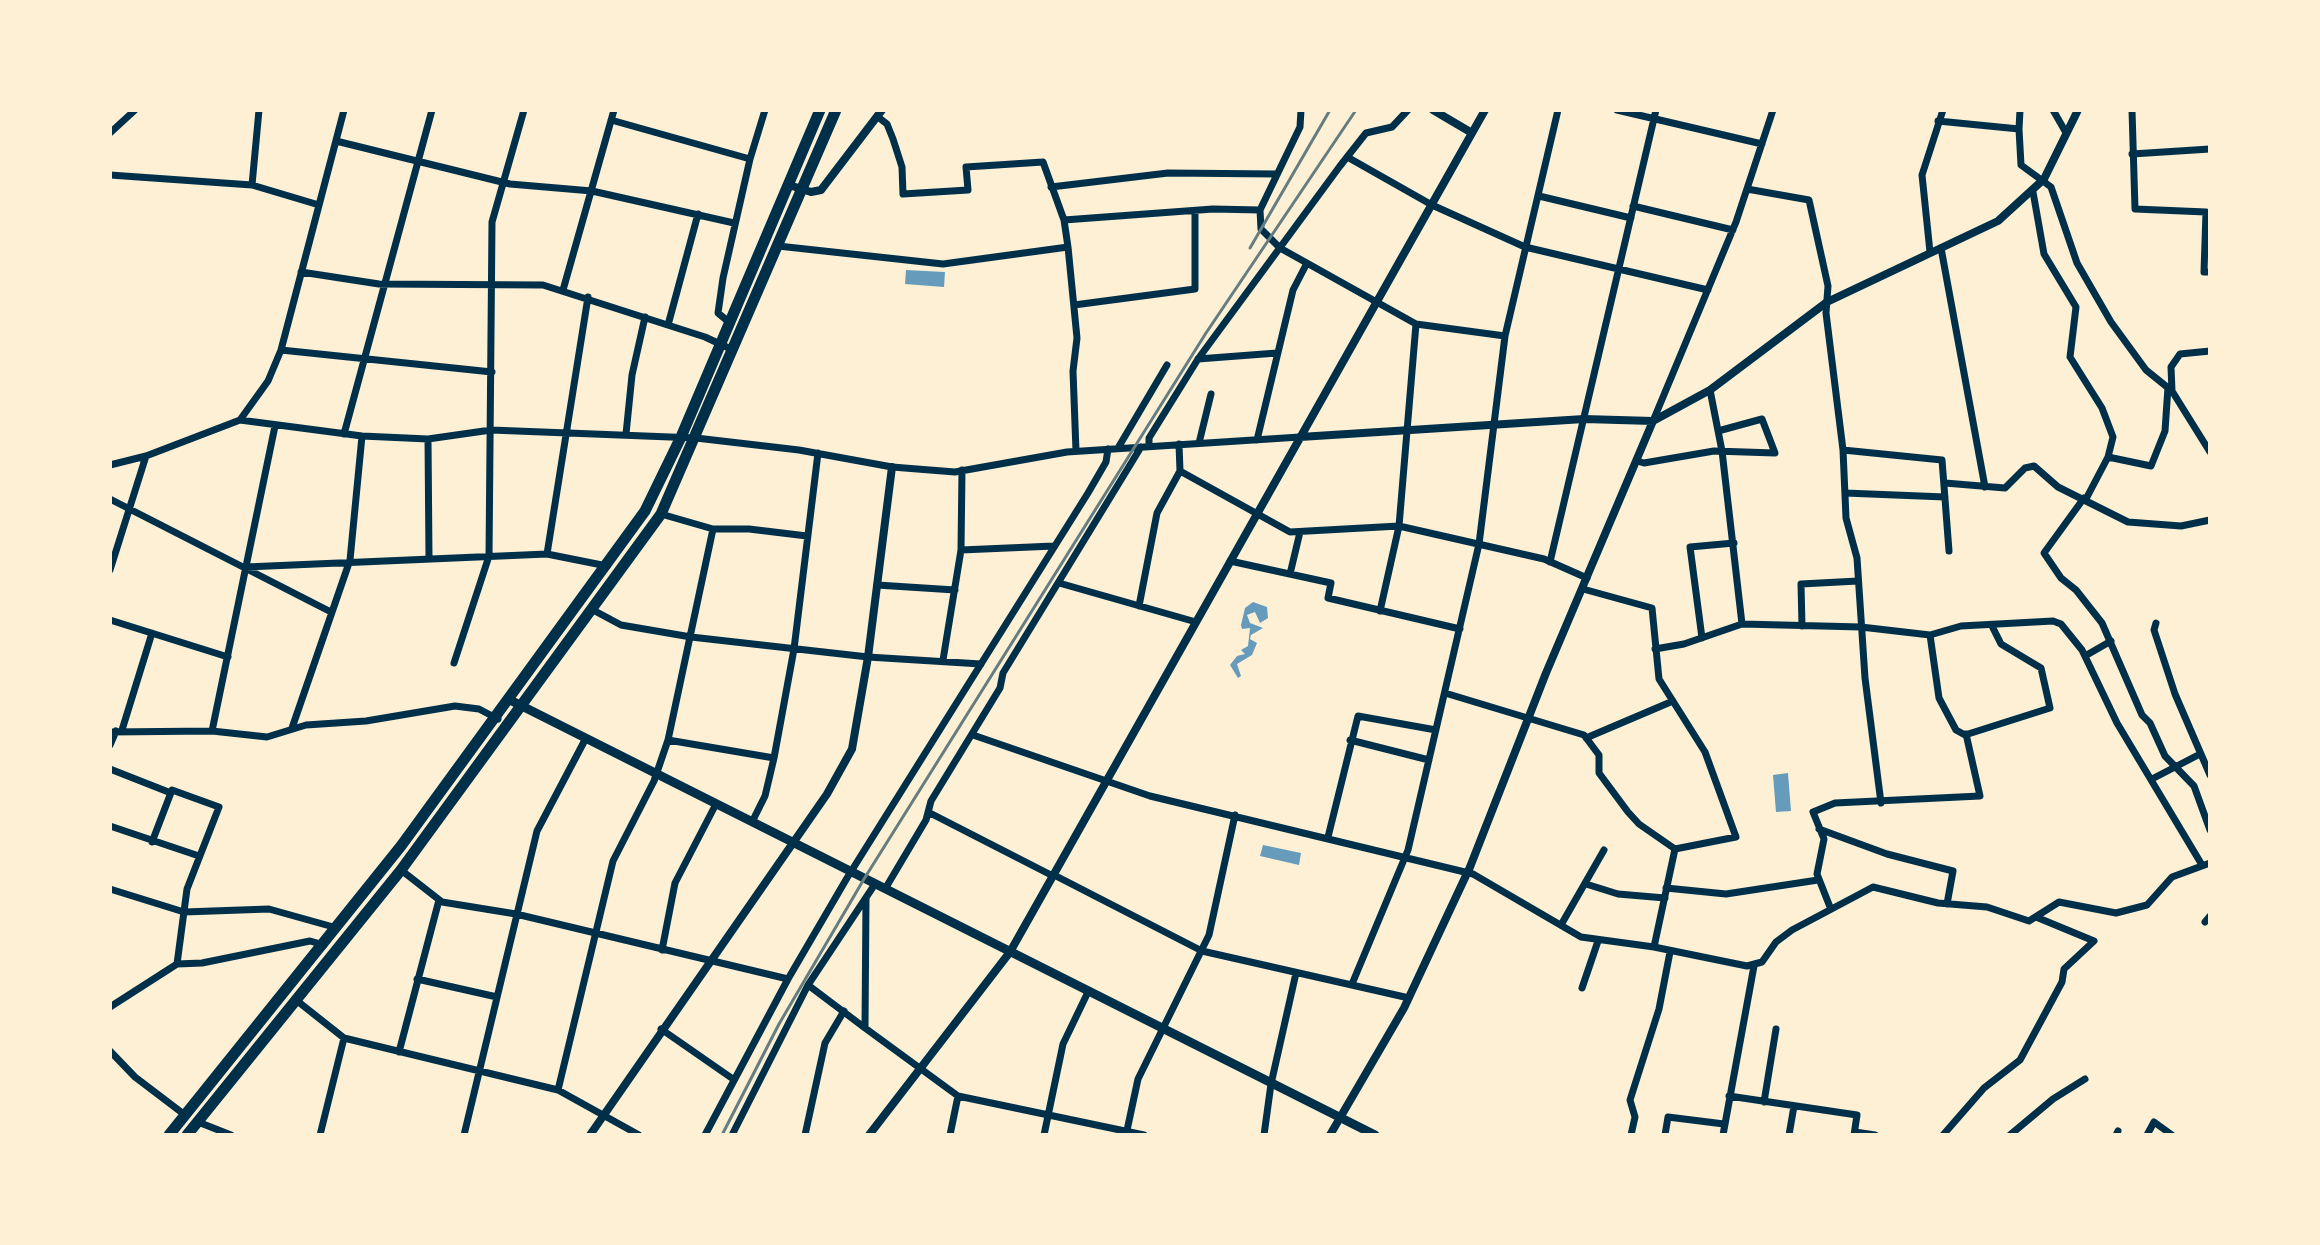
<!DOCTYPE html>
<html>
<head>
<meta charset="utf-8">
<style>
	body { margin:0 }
	#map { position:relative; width:2320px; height:1245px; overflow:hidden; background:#fdf0d5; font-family:"PT Serif",serif }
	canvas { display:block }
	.frame { position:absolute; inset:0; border:112px solid #fdf0d5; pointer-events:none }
</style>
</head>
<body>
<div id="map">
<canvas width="2320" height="1245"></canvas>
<div class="frame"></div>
</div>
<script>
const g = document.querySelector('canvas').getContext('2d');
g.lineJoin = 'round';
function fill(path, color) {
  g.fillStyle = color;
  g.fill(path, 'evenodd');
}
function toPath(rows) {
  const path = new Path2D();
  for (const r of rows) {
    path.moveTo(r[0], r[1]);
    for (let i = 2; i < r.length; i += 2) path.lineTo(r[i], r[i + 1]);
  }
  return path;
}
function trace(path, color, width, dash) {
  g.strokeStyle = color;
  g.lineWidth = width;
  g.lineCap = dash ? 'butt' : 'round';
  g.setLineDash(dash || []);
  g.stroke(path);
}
fill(toPath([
	[906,270,945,272,944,287,905,284],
	[1253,602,1267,607,1268,618,1260,623,1255,612,1247,615,1250,623,1263,628,1251,635,1250,639,1257,643,1252,655,1237,664,1241,676,1238,678,1230,665,1237,656,1245,654,1241,650,1248,646,1250,628,1242,629,1241,625,1245,608],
	[1788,773,1791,811,1776,812,1773,775],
	[1263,845,1301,853,1299,865,1260,856]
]), '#669bbc');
trace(toPath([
	[1301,110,1300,127,1260,210,1261,229,1280,248,1416,324,1505,336],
	[1617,110,1762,144],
	[2053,110,2065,131],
	[2132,110,2135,209,2206,212,2204,272,2210,272],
	[878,117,887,124,893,139,902,167,903,194,968,190,966,167,1043,162,1064,220,1068,247,1077,338,1073,371,1076,451],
	[611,120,750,159],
	[1938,121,2019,129,2021,165,2051,187,2077,263,2111,322,2146,370,2172,391,2210,452],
	[2019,129,2020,110],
	[110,133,135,110],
	[336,141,510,184,592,191,734,223],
	[2132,154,2210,149],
	[1349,158,1432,205,1525,247,1708,290],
	[110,175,252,185,319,205],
	[252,185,259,110],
	[1051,187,1168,173,1277,174],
	[1747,189,1809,200,1828,286,1826,313,1843,450,1846,518,1857,558,1865,678,1881,803],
	[2033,192,2044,254,2076,307,2070,357,2102,408,2113,437,2108,457,2086,499],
	[1539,196,1631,218],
	[1633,206,1733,230],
	[1064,220,1213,209,1260,210],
	[778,246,943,264,1068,247],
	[1941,248,1985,487],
	[1930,252,1922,175,1943,110],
	[301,272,379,284,543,285,705,337,733,350],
	[563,290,614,110],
	[1074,305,1195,289,1195,211],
	[730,323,718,313,723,278,750,159,765,110],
	[668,325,698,214],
	[281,350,492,372],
	[1198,359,1277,353],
	[1710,390,1722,451,1742,624],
	[2172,391,2171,367,2180,354,2210,351],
	[240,420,268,381,281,350,344,110],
	[1653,421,1736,222,1773,110],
	[344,434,432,110],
	[626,434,632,375,645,317],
	[428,439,429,558],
	[1257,440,1293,290,1307,263],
	[1199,443,1211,394],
	[1149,446,1149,438,1198,359,1340,166,1366,133,1392,127,1408,110],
	[1118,448,1167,365],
	[1843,450,1942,460,1949,551],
	[2108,457,2151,466,2165,431,2168,387],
	[1637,461,1644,463,1714,451,1775,453,1762,419,1718,431],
	[110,465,146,456,240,420,362,436,428,439,491,430,696,438,799,450,892,467,955,472,1067,452,1300,437],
	[1180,471,1290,532,1399,526,1544,559,1587,578],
	[1945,483,2005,488,2025,468,2034,466,2058,487,2128,522,2181,526,2210,520],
	[1845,493,1945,497],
	[2084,498,2044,553,2061,578,2076,590,2102,623,2142,715,2150,723,2165,756,2194,786,2210,830],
	[110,499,331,612],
	[713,529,749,529,807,536],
	[961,550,1054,546],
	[547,554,588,297],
	[1230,561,1331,583,1328,598,1460,629],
	[1550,562,1656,110],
	[246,567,547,554,607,566],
	[110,570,146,456],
	[1290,574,1300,532],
	[1059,583,1196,622],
	[877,585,955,590],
	[1139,606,1157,513,1180,471,1179,444],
	[593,610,621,625,691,637,868,657,981,664],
	[1380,611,1399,526,1416,324],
	[110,620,228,657],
	[2156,623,2154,630,2175,694,2210,775],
	[1802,626,1801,584,1858,581],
	[1930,635,1939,698,1956,730,1965,735,2050,708,2041,668,2001,644,1992,626],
	[1702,638,1690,547,1734,543],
	[1655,649,1684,644,1742,624,1861,627,1930,635,1961,626,2053,621,2061,624,2082,650,2117,723,2202,865],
	[2085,656,2111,641],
	[943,660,961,550,962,470],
	[454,663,489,556,492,222,524,110],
	[1445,693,1584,735,1599,755,1599,773,1628,812,1639,824,1675,849,1736,837,1705,752,1659,679,1652,608,1583,589],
	[292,728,350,560,362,436],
	[122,730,152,633],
	[212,731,275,426],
	[110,732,212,731,267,737,306,725,366,721,455,706,479,709,498,719],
	[973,735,1150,796,1473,874,1581,937,1654,947,1747,966,1762,962,1776,942,1792,930,1873,887,1938,903,1987,907,2029,921,2059,902,2116,913,2147,905,2172,877,2210,863],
	[1586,738,1673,701],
	[668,740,774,758],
	[1350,740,1429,760],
	[110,745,116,731],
	[110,769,171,793],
	[2152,779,2200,754],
	[928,812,1053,876],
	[752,822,765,796,774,758,794,649,818,453],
	[110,826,199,856],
	[1819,829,1887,854,1953,871,1947,904],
	[1328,837,1358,716,1436,730],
	[401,870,442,902,516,914,788,979],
	[1054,875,1202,951,1409,998],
	[1586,884,1618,894,1665,898],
	[1666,888,1726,894,1818,880],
	[110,889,184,912,269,909,337,928],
	[885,889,926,820,931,801,1000,688,1003,673,1141,447],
	[866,899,865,1028,808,985,875,884],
	[1830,907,1817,874,1824,839,1813,812,1835,803,1980,796,1966,734],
	[2205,922,2210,916],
	[1561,925,1604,850],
	[1654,947,1675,849],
	[662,950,675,883,716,804],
	[177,964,202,963,310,941,324,945],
	[417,979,497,997],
	[1352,984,1408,850,1479,544,1505,336,1558,110],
	[1582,988,1598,941],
	[296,1000,344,1038,558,1090,639,1135],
	[110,1007,177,964,187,889,219,807,172,790,152,842],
	[865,1028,958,1096,950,1135],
	[661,1029,733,1079],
	[110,1051,135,1077,185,1115],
	[399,1052,439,900],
	[558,1090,613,861,654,781,668,740,713,529,661,514],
	[958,1096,1144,1135],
	[1729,1096,1857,1115,1854,1135],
	[1764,1102,1776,1029],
	[198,1122,231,1135],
	[1855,1132,1875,1135],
	[320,1135,344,1038],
	[464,1135,537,831,586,738],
	[705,1135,788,979,847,878,1088,493,1106,462,1108,449],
	[732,1135,808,985],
	[805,1135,825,1043,844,1011],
	[1044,1135,1063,1044,1088,992],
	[1126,1135,1138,1079,1209,935,1235,815],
	[1264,1135,1271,1084,1296,973],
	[1631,1135,1635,1117,1630,1100,1659,1009,1670,952],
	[1665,1135,1668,1117,1724,1124],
	[1723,1135,1754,966],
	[1789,1135,1794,1106],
	[1943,1135,1984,1088,2020,1060,2062,982,2064,969,2094,941,2036,917],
	[2010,1135,2053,1099,2085,1079],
	[2116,1135,2118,1131],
	[2147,1135,2154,1122,2172,1135]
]), '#003049', 7);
trace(toPath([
	[1433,110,1472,133],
	[789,185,811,192,821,190,882,110],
	[1300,437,1584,419,1653,421,1710,390,1827,302,1998,221,2044,179,2078,110],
	[590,1135,827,794,852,749,868,657,892,467],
	[869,1135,1010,952,1485,110],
	[1330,1135,1404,1008,1470,867,1546,673,1653,421]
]), '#003049', 8);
trace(toPath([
	[508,699,1375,1135]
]), '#003049', 9);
trace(toPath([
	[169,1135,401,846,645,511,681,437,820,110],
	[187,1135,401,870,661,514,836,110]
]), '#003049', 11);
trace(toPath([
	[1250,248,1330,110],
	[722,1135,779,1024,864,879,1206,333,1356,110]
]), '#657d81', 3);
</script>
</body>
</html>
